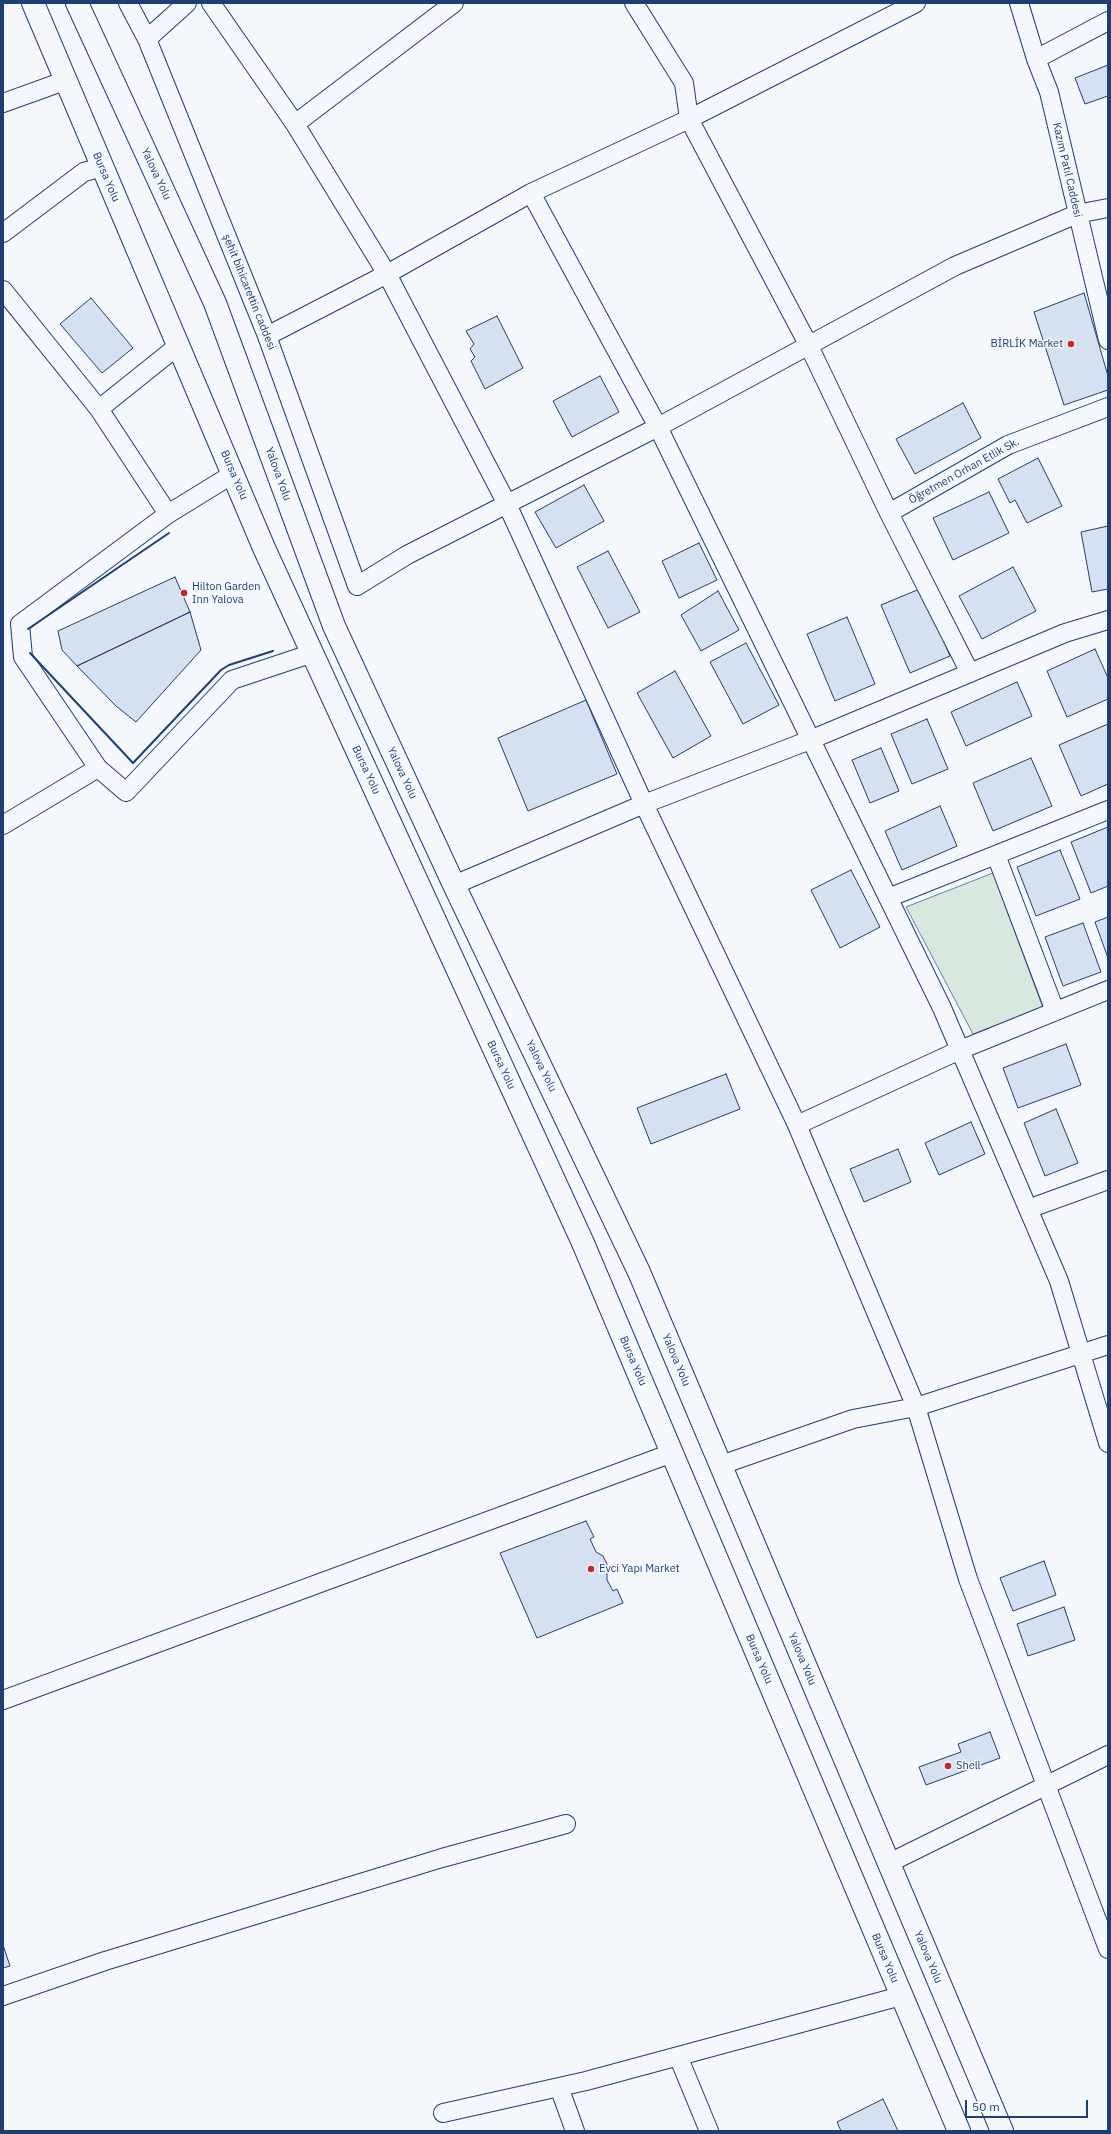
<!DOCTYPE html>
<html>
<head>
<meta charset="utf-8">
<style>
	body { margin:0 }
	#map { position:relative; width:1111px; height:2134px; overflow:hidden; background:#f4f7fb; font-family:"IBM Plex Sans",sans-serif }
	canvas { display:block }
	.frame { position:absolute; inset:0; border:4px solid #1d3f73; pointer-events:none }
	.scale { position:absolute; left:965px; top:2100px; width:123px; height:18px; box-sizing:border-box; border:2px solid #1d3f73; border-top:0; padding-left:5px; font-size:12px; line-height:14px; white-space:nowrap; color:#1d3f73; -webkit-text-stroke:3px #f4f7fb; paint-order:stroke }
</style>
</head>
<body>
<div id="map">
<canvas width="1111" height="2134"></canvas>
<div class="frame"></div>
<div class="scale">50 m</div>
</div>
<script>
const g = document.querySelector('canvas').getContext('2d');
g.lineJoin = 'round';
function fill(path, color) {
  g.fillStyle = color;
  g.fill(path, 'evenodd');
}
function toPath(rows) {
  const path = new Path2D();
  for (const r of rows) {
    path.moveTo(r[0], r[1]);
    for (let i = 2; i < r.length; i += 2) path.lineTo(r[i], r[i + 1]);
  }
  return path;
}
function trace(path, color, width, dash) {
  g.strokeStyle = color;
  g.lineWidth = width;
  g.lineCap = dash ? 'butt' : 'round';
  g.setLineDash(dash || []);
  g.stroke(path);
}
function label(font, color, halo, rows, align = 'center') {
  g.font = font + ' "IBM Plex Sans",sans-serif';
  g.lineWidth = 3;
  g.setLineDash([]);
  g.textBaseline = 'middle';
  g.strokeStyle = halo;
  g.fillStyle = color;
  for (const [text, x, y, turn = 0] of rows) {
    g.save();
    g.translate(x, y);
    g.rotate((+turn || 0) * Math.PI / 180);
    g.textAlign = isNaN(turn) ? turn : align;
    if (halo) g.strokeText(text, 0, 0);
    g.fillText(text, 0, 0);
    g.restore();
  }
}
const green = toPath([
	[993,873,1043,1008,973,1034,906,907,993,873]
]);
fill(green, '#d7e8df');
trace(green, '#687fa3', 1);
const building = toPath([
	[1108,65,1108,96,1085,104,1075,78,1108,65],
	[1084,293,1108,376,1108,390,1064,405,1034,312,1084,293],
	[91,298,133,348,102,373,60,324,91,298],
	[497,316,523,368,485,389,471,361,475,357,470,349,474,344,466,331,497,316],
	[600,376,619,412,572,437,553,401,600,376],
	[963,403,981,438,915,474,896,439,963,403],
	[1038,458,1062,506,1027,523,1015,500,1010,503,998,479,1038,458],
	[584,485,604,521,556,548,535,512,584,485],
	[989,492,1009,533,953,560,933,518,989,492],
	[1108,526,1108,589,1092,592,1081,532,1108,526],
	[699,543,717,580,679,598,662,561,699,543],
	[608,551,640,612,608,628,577,567,608,551],
	[1013,567,1036,611,982,639,959,596,1013,567],
	[175,577,190,612,77,666,62,650,58,631,175,577],
	[922,588,950,656,910,673,881,605,922,588],
	[718,591,739,630,701,651,681,615,718,591],
	[190,612,201,650,136,722,116,706,77,666,190,612],
	[847,617,875,684,835,701,807,634,847,617],
	[746,643,779,705,743,724,710,662,746,643],
	[1095,649,1108,678,1108,699,1067,717,1047,671,1095,649],
	[675,671,711,736,673,758,637,693,675,671],
	[1017,682,1032,716,966,746,951,712,1017,682],
	[586,700,617,774,528,811,498,738,586,700],
	[927,719,948,769,912,784,891,734,927,719],
	[1108,724,1108,784,1081,796,1059,745,1108,724],
	[881,748,899,791,870,803,852,760,881,748],
	[1031,758,1052,806,993,831,973,783,1031,758],
	[940,806,957,846,902,870,885,831,940,806],
	[1108,827,1108,886,1091,893,1071,842,1108,827],
	[1060,850,1080,899,1036,916,1017,867,1060,850],
	[851,870,880,927,840,948,811,890,851,870],
	[1108,917,1108,958,1095,922,1108,917],
	[1083,923,1101,972,1063,986,1045,937,1083,923],
	[1066,1044,1081,1085,1018,1108,1003,1068,1066,1044],
	[726,1074,740,1109,651,1144,637,1108,726,1074],
	[1056,1109,1078,1163,1045,1176,1024,1123,1056,1109],
	[971,1122,985,1154,939,1175,925,1143,971,1122],
	[898,1149,911,1182,864,1202,850,1169,898,1149],
	[586,1521,594,1537,590,1539,596,1552,603,1556,607,1564,607,1580,613,1591,617,1589,623,1603,537,1638,500,1553,586,1521],
	[1044,1561,1056,1595,1013,1611,1000,1578,1044,1561],
	[1064,1607,1075,1640,1028,1656,1017,1624,1064,1607],
	[990,1732,1000,1758,926,1785,919,1767,961,1752,958,1744,990,1732],
	[3,1945,10,1966,3,1968,3,1945],
	[883,2099,898,2131,841,2131,837,2122,883,2099]
]);
fill(building, '#d5e0f0');
trace(building, '#1d3f73', 1);
const minor = toPath([
	[128,3,147,39,267,336,357,586,407,555,658,427,955,266,1077,214,1108,208],
	[211,3,295,124,387,274,507,504,644,804,797,1125,916,1407,968,1579,1108,1949],
	[634,3,684,83,689,119,809,346,889,513,970,673],
	[1019,3,1036,59,1049,92,1108,340],
	[147,39,187,3],
	[1036,59,1108,21],
	[3,103,67,80],
	[295,124,454,3],
	[531,193,658,427,942,1008,1059,1281,1108,1443],
	[3,233,84,172,102,167],
	[3,290,99,409,179,345],
	[267,336,387,274,531,193,689,119,916,3],
	[99,409,168,514],
	[889,513,1008,445,1108,407],
	[98,768,23,657,20,624,168,514,233,474],
	[3,825,98,768,126,792,232,680,313,653],
	[996,855,1055,1011],
	[454,885,644,804,810,740,1065,633,1108,620],
	[888,898,1108,810],
	[797,1125,960,1050,1108,990],
	[1028,1209,1108,1180],
	[721,1465,853,1419,916,1407,1108,1345],
	[3,1700,672,1453],
	[889,1863,1108,1755],
	[3,1996,105,1961,442,1858,566,1824],
	[678,2056,709,2131],
	[559,2087,575,2131],
	[443,2113,586,2081,901,1996]
]);
const highway = toPath([
	[33,3,264,548,583,1243,959,2131],
	[77,3,215,303,334,626,454,885,639,1272,1002,2131]
]);
trace(minor, '#1d3f73', 20);
trace(highway, '#1d3f73', 24);
trace(minor, '#f4f7fb', 18);
trace(highway, '#f4f7fb', 22);
trace(toPath([
	[28,629,169,533],
	[30,653,133,763,221,670,229,665,273,651]
]), '#1d3f73', 2);
for (const [x, y, r, color] of [
	[1071,344,4,"#c62828"],
	[184,593,4,"#c62828"],
	[591,1569,4,"#c62828"],
	[948,1766,4,"#c62828"]
]) {
  const dot = new Path2D();
  dot.arc(x, y, r, 0, 2 * Math.PI);
  g.fillStyle = color;
  g.fill(dot);
  trace(dot, '#f4f7fb', 1.5);
}
label('11px', '#1d3f73', '#f4f7fb', [
	["Kazım Patıl Caddesi",1067,170,77],
	["Yalova Yolu",156,174,65],
	["Bursa Yolu",106,177,67],
	["şehit bihicarettin caddesi",249,292,68],
	["Öğretmen Orhan Etlik Sk.",964,471,-29],
	["Yalova Yolu",278,474,70],
	["Bursa Yolu",234,475,67],
	["Bursa Yolu",366,770,65],
	["Yalova Yolu",402,773,65],
	["Bursa Yolu",501,1065,65],
	["Yalova Yolu",541,1066,64],
	["Yalova Yolu",676,1360,67],
	["Bursa Yolu",633,1361,67],
	["Bursa Yolu",759,1659,67],
	["Yalova Yolu",802,1659,67],
	["Yalova Yolu",928,1957,67],
	["Bursa Yolu",885,1958,67]
]);
label('11px', '#1d3f73', '#f4f7fb', [
	["BİRLİK Market",1063,344,"right"],
	["Hilton Garden",192,587],
	["Inn Yalova",192,600],
	["Evci Yapı Market",599,1569],
	["Shell",956,1766]
], 'left');
</script>
</body>
</html>
